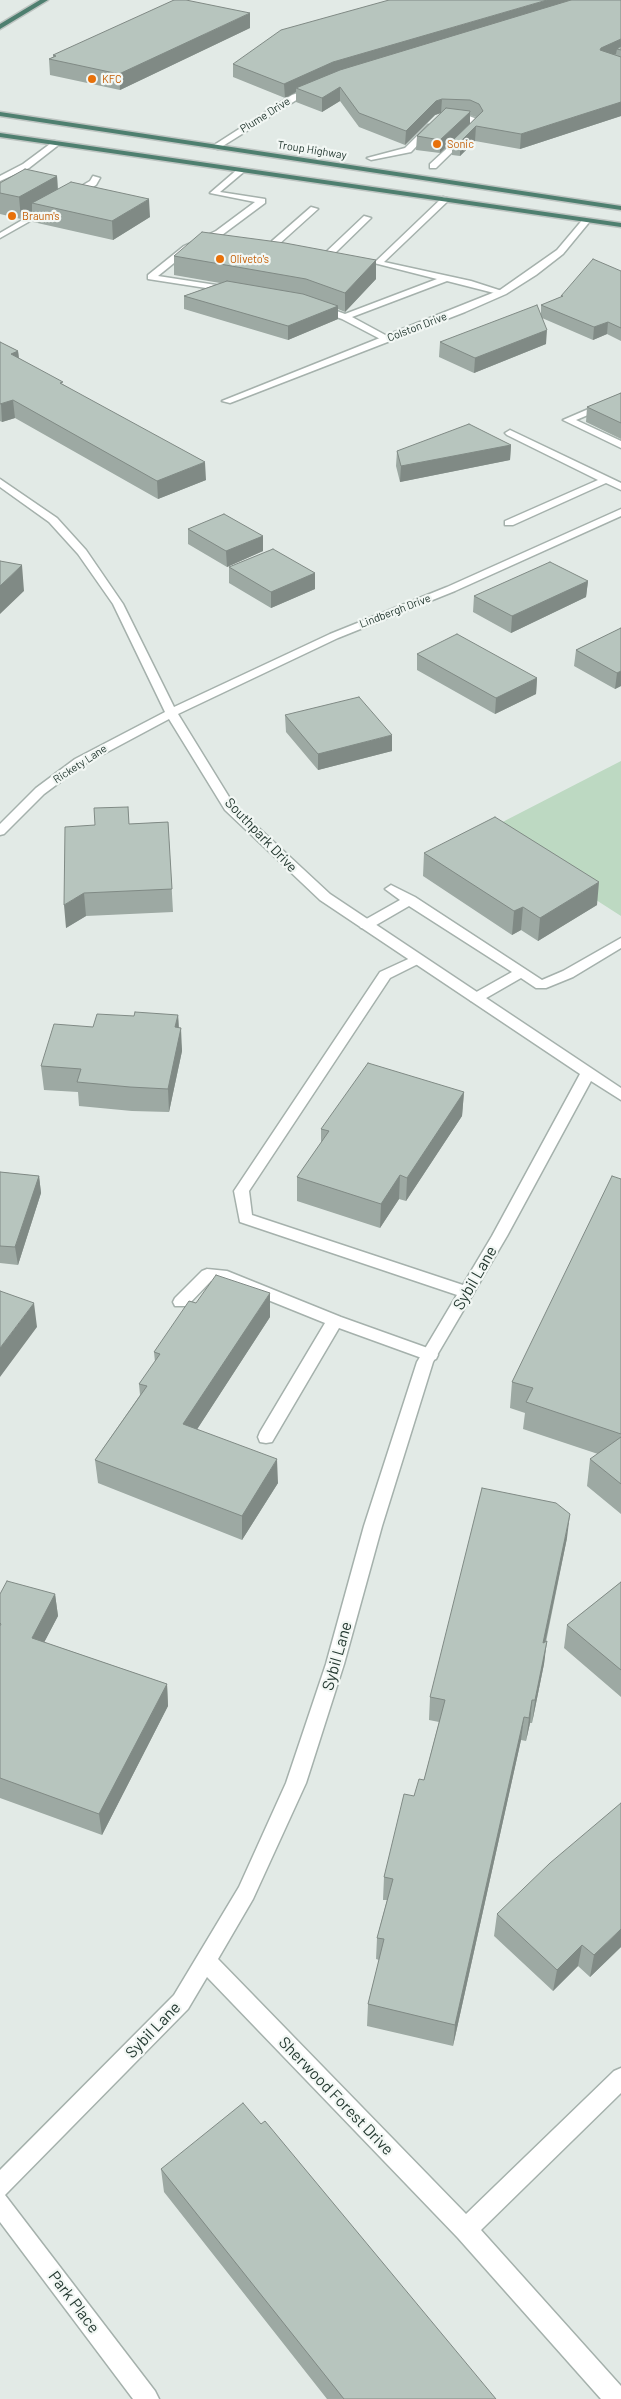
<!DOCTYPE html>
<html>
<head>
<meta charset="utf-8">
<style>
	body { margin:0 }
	canvas { display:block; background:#e2eae6 }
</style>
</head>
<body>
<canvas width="621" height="2399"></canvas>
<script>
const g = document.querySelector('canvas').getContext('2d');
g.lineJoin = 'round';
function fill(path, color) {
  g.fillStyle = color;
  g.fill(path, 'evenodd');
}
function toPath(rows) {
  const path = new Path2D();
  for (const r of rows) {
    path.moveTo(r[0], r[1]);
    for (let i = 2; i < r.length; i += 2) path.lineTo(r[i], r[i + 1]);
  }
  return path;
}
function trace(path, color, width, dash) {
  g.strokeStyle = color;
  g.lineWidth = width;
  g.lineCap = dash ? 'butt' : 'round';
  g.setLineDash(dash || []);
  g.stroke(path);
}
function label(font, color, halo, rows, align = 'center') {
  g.font = font + ' Barlow,sans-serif';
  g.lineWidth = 4.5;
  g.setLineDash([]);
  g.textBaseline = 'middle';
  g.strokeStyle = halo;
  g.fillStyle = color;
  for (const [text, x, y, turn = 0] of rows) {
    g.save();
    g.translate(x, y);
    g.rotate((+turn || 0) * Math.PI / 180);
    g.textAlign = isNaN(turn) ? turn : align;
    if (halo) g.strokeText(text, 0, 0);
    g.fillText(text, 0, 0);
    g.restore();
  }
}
fill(toPath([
	[621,761,621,916,487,830]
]), '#bdd9c2');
const service = toPath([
	[447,115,469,116,477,119,480,125,436,168,430,168,430,164,472,125,465,120,447,119,447,115],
	[428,125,435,127,411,152,371,160,367,158,405,148,428,125],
	[54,141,61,143,29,168,0,181,0,176,23,164,54,141],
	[239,168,246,170,220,192,265,199,265,203,222,235,190,250,158,276,229,287,232,288,232,292,148,279,148,275,184,246,216,231,255,202,210,193,239,168],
	[93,176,100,178,96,185,74,198,68,198,68,194,90,181,93,176],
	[443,197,450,199,384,262,471,281,502,291,502,295,447,281,352,317,389,337,389,341,386,342,342,319,317,310,317,306,320,305,345,314,437,279,374,263,443,197],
	[48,205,55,207,0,238,0,233,48,205],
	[311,207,318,209,278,245,272,245,272,241,311,207],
	[364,216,371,218,332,256,326,256,326,252,364,216],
	[621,395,621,401,576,420,621,441,621,448,563,420,621,395],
	[510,430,621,483,621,490,606,483,513,525,505,525,505,521,598,480,507,435,505,433,510,430],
	[391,885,415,897,542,980,563,971,621,938,621,948,573,977,546,988,536,988,521,978,481,1001,471,1001,469,998,471,995,512,972,409,906,371,928,361,928,359,925,361,922,400,900,385,889,391,885],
	[417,955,422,956,424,959,422,962,390,978,249,1191,252,1215,472,1288,474,1292,472,1296,466,1298,240,1222,234,1191,380,972,417,955],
	[207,1269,227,1271,341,1317,436,1351,438,1355,436,1359,430,1361,339,1328,272,1442,266,1443,260,1442,258,1437,260,1432,325,1323,221,1281,211,1281,187,1306,175,1306,173,1302,175,1298,202,1271,207,1269]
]);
const minor = toPath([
	[315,87,318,87,318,91,298,99,218,149,211,147,292,95,315,87],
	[584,218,591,220,563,254,536,275,506,294,465,312,230,403,222,401,500,290,557,250,584,218],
	[0,479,57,518,86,550,123,604,174,707,330,634,447,587,621,509,621,516,455,591,338,638,178,714,234,805,330,894,621,1088,621,1100,591,1081,507,1236,433,1362,382,1526,344,1664,306,1783,253,1899,218,1959,466,2214,614,2071,621,2068,621,2093,481,2230,621,2386,621,2399,601,2399,458,2238,207,1977,188,2009,5,2195,155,2391,159,2399,133,2399,0,2222,0,2170,174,1995,239,1887,286,1783,326,1664,364,1526,417,1362,492,1236,580,1074,320,900,225,810,169,719,83,765,44,794,4,834,0,835,0,824,36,788,75,759,165,712,113,604,78,554,49,522,0,487,0,479]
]);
const trunk = toPath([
	[40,0,48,0,0,29,0,24,40,0],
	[0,112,621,206,621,210,0,116,0,112],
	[0,133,621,223,621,227,0,137,0,133]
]);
trace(service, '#a5b1ac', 3);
trace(minor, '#a5b1ac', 3);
trace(trunk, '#bdc4c1', 3);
fill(service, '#fff');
fill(minor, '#fff');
fill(trunk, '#4e7f6f');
fill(toPath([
	[621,0,621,116,520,149,475,141,460,156,452,155,452,141,440,153,416,150,417,136,441,113,435,115,405,145,359,127,340,101,322,112,296,102,296,92,285,98,233,77,233,64],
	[470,115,476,117,470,124],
	[250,28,120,90,50,75,49,59,53,57,53,55],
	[57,176,58,189,150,217,113,240,33,222,32,212,21,219,0,214,0,183],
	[174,256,376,260,376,279,345,312,338,309,338,319,288,340,184,309,184,296,220,283,174,275],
	[621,271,621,341,607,334,593,340,542,318,546,344,474,373,439,357,440,342,541,314,541,305,561,297,561,296],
	[0,342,18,351,19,358,64,385,206,480,158,499,15,418,2,422,0,421],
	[621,393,621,439,586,422,587,407],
	[511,445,510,460,400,482,396,466,397,451],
	[188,529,263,536,263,551,227,567,188,544],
	[229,567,315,573,315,589,271,608,229,583],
	[588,581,586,597,511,633,473,612,474,596],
	[621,628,621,686,615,689,574,666,576,650],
	[417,654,537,678,536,694,495,714,417,670],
	[285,715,392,751,318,770,286,732],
	[128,807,129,824,168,822,173,912,86,916,66,928,95,825],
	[424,853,597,905,538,941,521,930,512,935,423,876],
	[178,1015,179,1027,182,1051,169,1112,132,1111,79,1106,78,1092,44,1090,41,1066,93,1027,134,1016],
	[464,1092,462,1116,406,1201,399,1199,380,1228,297,1201,297,1177,321,1143,321,1129],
	[0,1172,39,1176,41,1193,18,1265,0,1263],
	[621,1179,621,1514,587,1486,590,1459,598,1454,523,1429,525,1413,510,1408,512,1382],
	[196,1303,270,1317,197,1429,278,1483,242,1540,98,1483,95,1460,140,1395,139,1384,155,1362,154,1352],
	[567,1538,546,1642,544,1664,532,1723,530,1723,526,1741,521,1740,453,2046,367,2026,368,2004,379,1960,376,1959,377,1938,387,1900,383,1900,384,1877,414,1796,424,1780,439,1722,429,1720,430,1697],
	[621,1582,621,1697,564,1648,567,1625],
	[0,1594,55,1594,58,1616,44,1642,167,1684,168,1706,102,1835,0,1798],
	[497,1914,621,1947,590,1977,578,1966,553,1991,494,1936],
	[161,2169,496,2399,327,2399,164,2192]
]), '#9da9a3');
fill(toPath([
	[547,0,590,0,296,88,296,92,285,98,284,84,333,62],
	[250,13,250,28,120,90,119,74],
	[621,39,621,50,617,49,616,54,600,61,601,48],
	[340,87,340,101,322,112,322,98],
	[442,99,441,113,435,115,405,145,406,131,436,101],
	[621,102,621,116,520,149,521,134],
	[470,112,470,124,440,153,440,140],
	[476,126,475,141,460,156,460,142],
	[57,176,58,197,32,203,32,212,21,219,19,197],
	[149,199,150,217,113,240,112,221],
	[376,260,376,279,345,312,345,293],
	[338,306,338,319,288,340,288,326],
	[608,322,607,334,593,340,594,327],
	[547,330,546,344,474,373,475,358],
	[18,351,20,369,11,354],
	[13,400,15,418,2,422,1,404],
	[511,445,510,460,400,482,401,466],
	[205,462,206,480,158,499,157,481],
	[263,536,263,551,227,567,226,551],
	[22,565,24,591,0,614,0,586],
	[315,573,315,589,271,608,271,592],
	[588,581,586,597,511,633,512,616],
	[621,671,621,686,615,689,617,673],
	[537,678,536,694,495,714,496,698],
	[392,735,392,751,318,770,318,754],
	[599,882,597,905,538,941,540,918],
	[84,893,86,916,66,928,64,905],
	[523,907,521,930,512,935,514,911],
	[178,1015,179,1035,181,1028,182,1051,169,1112,168,1089,175,1027],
	[464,1092,462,1116,406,1201,407,1178],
	[400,1175,399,1199,380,1228,381,1204],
	[39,1176,41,1193,18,1265,15,1247],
	[270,1293,270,1317,185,1448,183,1424],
	[34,1303,37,1327,0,1377,0,1348],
	[277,1459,278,1483,242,1540,242,1516],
	[570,1514,567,1538,540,1667,543,1643],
	[55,1594,58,1616,35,1660,32,1638],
	[547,1641,544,1664,532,1723,535,1700],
	[167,1684,168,1706,102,1835,99,1814],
	[532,1700,530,1723,526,1741,529,1718],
	[524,1717,521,1740,453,2046,455,2025],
	[621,1929,621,1947,590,1977,594,1955],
	[582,1945,578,1966,553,1991,557,1970]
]), '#808a85');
const building = toPath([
	[174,0,186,0,250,13,119,74,49,59,56,56,53,55,174,0],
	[389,0,547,0,333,62,284,84,233,64,281,30,389,0],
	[571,0,621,0,621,39,601,48,600,50,621,57,621,102,521,134,476,126,460,142,452,141,483,111,479,104,470,100,442,99,436,101,406,131,359,113,340,87,322,98,296,88,340,70,571,0],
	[621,46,621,50,617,49,621,46],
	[446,108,470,111,470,112,440,140,417,136,446,108],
	[25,169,57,176,19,197,0,193,0,183,25,169],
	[71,182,149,199,112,221,32,203,71,182],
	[202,232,285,243,376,260,345,293,306,279,174,256,202,232],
	[593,259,621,271,621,328,608,322,594,327,541,305,563,296,561,296,593,259],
	[227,281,303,294,338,306,288,326,184,296,227,281],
	[537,305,547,330,475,358,440,342,537,305],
	[0,342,18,351,11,354,63,382,60,383,205,462,157,481,13,400,0,404,0,342],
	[621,393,621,423,587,407,621,393],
	[469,424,511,445,401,466,397,451,469,424],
	[224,514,263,536,226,551,188,529,224,514],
	[273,549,315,573,271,592,229,567,273,549],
	[0,561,22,565,0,586,0,561],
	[550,562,588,581,512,616,474,596,550,562],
	[621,628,621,671,617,673,576,650,621,628],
	[457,634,537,678,496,698,417,654,457,634],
	[359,697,392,735,318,754,285,715,359,697],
	[128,807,129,824,168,822,172,889,84,893,64,905,65,827,95,825,94,808,128,807],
	[495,817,599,882,540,918,523,907,514,911,424,853,495,817],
	[135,1012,178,1015,175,1027,181,1028,168,1089,130,1087,77,1082,81,1069,41,1066,54,1024,93,1027,97,1014,134,1016,135,1012],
	[368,1063,464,1092,407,1178,400,1175,381,1204,297,1177,329,1131,321,1129,368,1063],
	[0,1172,39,1176,15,1247,0,1246,0,1172],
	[612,1176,621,1179,621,1434,526,1402,533,1388,512,1382,612,1176],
	[216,1275,270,1293,183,1424,277,1459,242,1516,95,1460,147,1386,139,1384,160,1354,154,1352,189,1301,196,1303,216,1275],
	[0,1291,34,1303,0,1348,0,1291],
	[621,1437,621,1484,590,1459,621,1437],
	[482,1488,556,1503,570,1514,543,1643,547,1641,535,1700,532,1700,529,1718,524,1717,455,2025,368,2004,384,1939,377,1938,393,1879,384,1877,404,1794,414,1796,419,1779,424,1780,445,1700,430,1697,482,1488],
	[7,1581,55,1594,32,1638,167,1684,99,1814,0,1778,0,1626,1,1624,0,1623,0,1594,7,1581],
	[621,1582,621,1670,567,1625,621,1582],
	[621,1803,621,1929,594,1955,582,1945,557,1970,497,1914,550,1863,621,1803],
	[243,2103,261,2124,265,2121,496,2399,344,2399,161,2169,243,2103]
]);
fill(building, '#b7c5be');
trace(building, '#808a85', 1);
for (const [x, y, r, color] of [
	[92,79,5,"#e8710a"],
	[437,144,5,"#e8710a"],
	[12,216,5,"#e8710a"],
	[220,259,5,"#e8710a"]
]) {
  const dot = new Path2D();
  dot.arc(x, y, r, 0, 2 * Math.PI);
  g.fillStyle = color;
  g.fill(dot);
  trace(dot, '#f2f7f4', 2);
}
label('11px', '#c56008', '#f2f7f4', [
	["KFC",102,79],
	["Sonic",447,144],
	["Braum's",22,216],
	["Oliveto's",230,259]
], 'left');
label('11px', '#243931', '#f2f7f4', [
	["Plume Drive",265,115,-32],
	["Troup Highway",312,150,9],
	["Colston Drive",417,327,-21],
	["Lindbergh Drive",395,611,-21],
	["Rickety Lane",80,764,-33]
]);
label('14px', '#243931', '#f2f7f4', [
	["Southpark Drive",261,835,46]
]);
label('16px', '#243931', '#f2f7f4', [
	["Sybil Lane",475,1278,-60],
	["Sybil Lane",337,1656,-74],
	["Sybil Lane",153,2030,-46],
	["Sherwood Forest Drive",336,2096,46],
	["Park Place",74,2302,53]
]);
</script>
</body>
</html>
